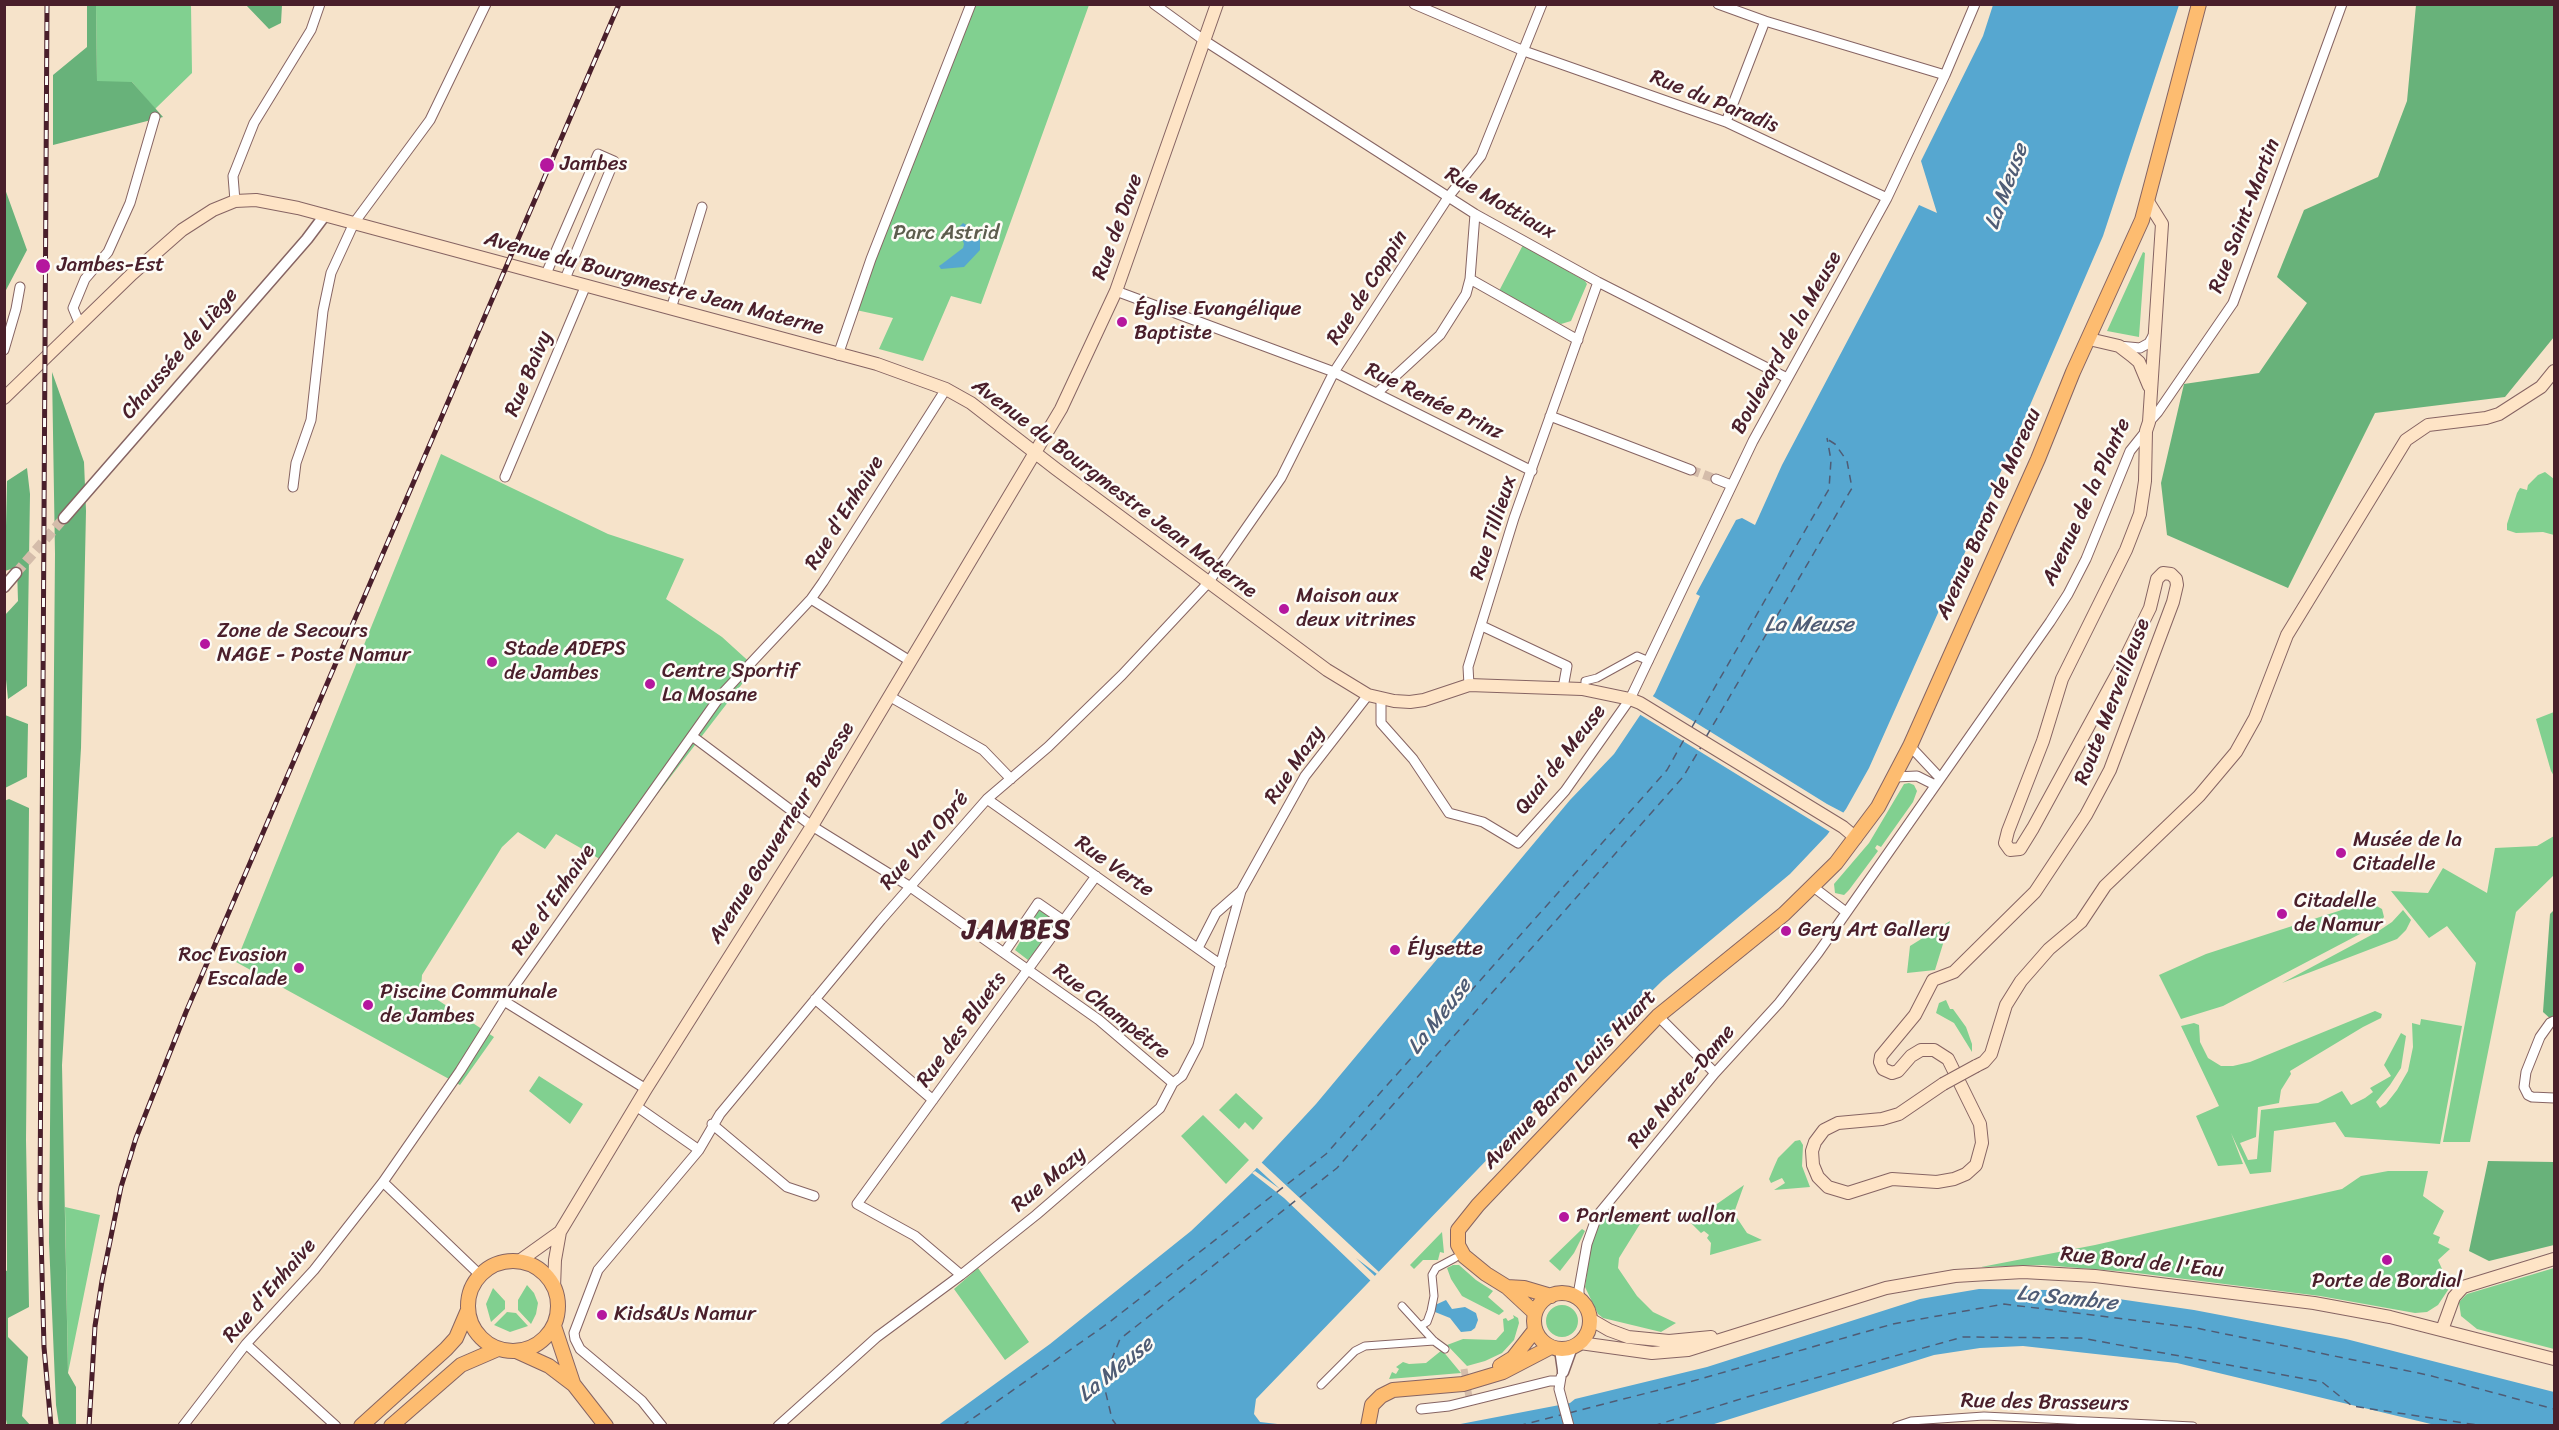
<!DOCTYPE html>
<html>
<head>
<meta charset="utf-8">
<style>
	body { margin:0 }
	#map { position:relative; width:2559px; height:1430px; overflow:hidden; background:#f6e3ca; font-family:Sriracha,sans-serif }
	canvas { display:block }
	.frame { position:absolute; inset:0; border:6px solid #4a1f2b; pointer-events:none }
</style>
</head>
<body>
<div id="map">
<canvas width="2559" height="1430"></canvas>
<div class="frame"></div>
</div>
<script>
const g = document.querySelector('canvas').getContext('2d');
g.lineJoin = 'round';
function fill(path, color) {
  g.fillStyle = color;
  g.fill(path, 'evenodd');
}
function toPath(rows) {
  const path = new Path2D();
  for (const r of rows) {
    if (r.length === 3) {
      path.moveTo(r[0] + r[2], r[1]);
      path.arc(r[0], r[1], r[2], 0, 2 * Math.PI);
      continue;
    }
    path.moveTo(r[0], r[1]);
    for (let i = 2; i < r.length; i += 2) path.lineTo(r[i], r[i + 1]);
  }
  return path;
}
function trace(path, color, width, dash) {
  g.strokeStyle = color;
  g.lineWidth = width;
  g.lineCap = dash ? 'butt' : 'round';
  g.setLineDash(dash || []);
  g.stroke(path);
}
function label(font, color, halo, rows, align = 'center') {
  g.font = font + ' Sriracha,sans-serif';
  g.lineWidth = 5;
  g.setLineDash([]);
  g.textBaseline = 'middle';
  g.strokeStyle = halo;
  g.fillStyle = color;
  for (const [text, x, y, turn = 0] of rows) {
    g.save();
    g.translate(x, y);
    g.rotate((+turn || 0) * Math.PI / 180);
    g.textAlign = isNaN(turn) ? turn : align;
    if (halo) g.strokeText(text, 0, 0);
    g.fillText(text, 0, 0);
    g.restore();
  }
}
fill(toPath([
	[96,5,191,5,192,73,155,109,132,82,97,82],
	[974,5,1089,5,981,304,951,296,923,361,879,349,893,318,856,310],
	[1523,245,1585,281,1587,284,1571,321,1561,324,1499,291],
	[2143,252,2145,253,2139,337,2107,331],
	[441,454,608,534,684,559,666,599,722,637,755,667,605,862,556,834,545,849,518,832,502,847,422,975,421,989,494,1037,460,1085,236,962],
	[2545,472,2554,479,2554,535,2543,532,2516,533,2507,530,2507,524,2517,493,2520,488,2527,490,2528,485,2538,475],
	[2554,712,2554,776,2551,771,2536,719],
	[1909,783,1914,785,1917,791,1913,802,1881,847,1877,845,1875,848,1878,851,1849,890,1844,895,1835,893,1834,884,1869,843,1904,784],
	[2554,836,2554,875,2516,912,2470,1142,2443,1142,2476,963,2447,926,2429,938,2391,891,2428,893,2443,868,2487,893,2495,848,2537,846],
	[2371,903,2382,909,2384,917,2379,924,2223,1006,2181,1019,2159,975,2206,954,2357,905],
	[1039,910,1059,921,1028,960,1015,950],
	[2403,910,2411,920,2406,930,2397,939,2282,983,2377,932,2392,922],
	[1950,921,1935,970,1907,973,1910,946],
	[1946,1000,1950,1009,1953,1009,1966,1027,1972,1044,1972,1052,1954,1023,1936,1013,1939,1003],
	[2375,1011,2382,1014,2381,1018,2363,1027,2290,1071,2291,1074,2281,1090,2279,1103,2258,1107,2256,1137,2240,1143,2248,1160,2257,1159,2261,1110,2318,1103,2342,1091,2351,1105,2365,1098,2373,1092,2370,1088,2391,1076,2384,1065,2401,1033,2406,1036,2401,1068,2390,1085,2376,1102,2380,1108,2386,1104,2397,1090,2408,1071,2413,1047,2412,1023,2420,1025,2421,1019,2462,1026,2440,1144,2345,1137,2335,1122,2274,1131,2271,1172,2250,1174,2231,1133,2243,1164,2218,1166,2196,1116,2219,1106,2181,1026,2194,1023,2199,1025,2200,1042,2208,1058,2221,1066,2233,1066,2250,1062],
	[539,1076,583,1104,570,1124,529,1091],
	[1236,1093,1263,1118,1253,1130,1245,1122,1239,1129,1219,1110],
	[1203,1115,1249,1160,1226,1184,1181,1136],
	[1800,1140,1803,1145,1802,1166,1810,1187,1774,1190,1785,1183,1782,1178,1771,1183,1769,1179,1774,1167,1778,1158,1795,1141],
	[2388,1171,2428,1171,2423,1196,2444,1211,2433,1234,2440,1237,2438,1243,2450,1249,2438,1260,2450,1287,2438,1305,2427,1312,2415,1313,2320,1296,2129,1272,2043,1265,1981,1267,2095,1245,2342,1189,2361,1176],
	[1744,1185,1735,1210,1737,1218,1747,1233,1762,1240,1710,1255,1711,1243,1707,1238,1709,1235,1704,1231,1701,1233,1691,1223,1704,1213,1708,1216,1716,1209,1714,1206],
	[65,1207,100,1215,68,1373],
	[1610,1210,1640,1224,1619,1258,1618,1268,1637,1296,1653,1312,1676,1323,1661,1332,1603,1318,1598,1314,1585,1287,1591,1246,1599,1223],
	[1582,1229,1585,1231,1574,1253,1560,1271,1549,1261],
	[1442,1232,1444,1253,1440,1252,1438,1260,1423,1260,1414,1269,1410,1265],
	[1453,1265,1459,1265,1476,1280,1493,1291,1488,1297,1504,1311,1499,1315,1462,1296,1451,1279,1447,1268],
	[978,1268,1029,1342,1005,1360,954,1289],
	[2554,1268,2554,1349,2477,1329,2461,1316,2459,1302,2467,1294],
	[527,1285,534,1293,538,1303,536,1314,531,1324,518,1310,518,1300],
	[493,1288,505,1301,505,1309,491,1322,486,1304],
	[1562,1321,16],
	[507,1312,516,1313,528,1326,510,1332,494,1325],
	[1513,1315,1518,1318,1519,1323,1514,1340,1502,1353,1485,1361,1467,1366,1447,1345,1463,1339,1496,1340,1504,1331,1503,1319,1506,1318,1508,1321,1514,1318],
	[1442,1350,1461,1373,1389,1379,1392,1372,1396,1374,1399,1369,1396,1367,1403,1362,1409,1364,1426,1363]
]), '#81d090');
fill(toPath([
	[87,5,96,5,97,81,132,82,163,117,53,145,53,75,87,47],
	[246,5,282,5,281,23,269,29],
	[2416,5,2554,5,2554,337,2505,397,2375,413,2288,588,2167,535,2161,483,2184,384,2259,373,2307,303,2277,277,2304,210,2378,177,2407,101],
	[5,189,27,250,5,292,4,292],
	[52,372,84,462,86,511,81,748,62,1065,68,1373,76,1387,76,1426,59,1425,56,1405,49,1242,55,554],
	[27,468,30,494,27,686,8,699,4,660,5,615,18,601,17,567,5,571,7,481],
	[5,715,28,724,27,777,5,788],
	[9,799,29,808,26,1140,29,1307,8,1318,8,1337,28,1357,22,1416,31,1426,7,1425,4,1408,5,1270,7,1271,4,801],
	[2554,910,2554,1022,2543,1012,2550,914],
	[2553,1142,2554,1142,2554,1245,2489,1261,2469,1251,2488,1161,2554,1162]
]), '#68b27a');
fill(toPath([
	[1993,5,2179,5,2103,236,2015,440,1869,768,1846,809,1827,835,1790,874,1663,980,1614,1028,1256,1399,1254,1414,1260,1422,1286,1425,937,1426,1050,1344,1191,1231,1252,1173,1316,1104,1570,800,1614,754,1655,693,1700,596,1696,594,1736,520,1742,518,1755,525,1782,465,1919,205,1937,213,1921,161,1983,36],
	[963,223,975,230,980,240,980,250,964,267,941,269,939,266,942,264,963,248,964,244,958,228],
	[1979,1289,2049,1290,2105,1297,2194,1310,2346,1339,2554,1392,2554,1425,2435,1425,2177,1363,2023,1346,1980,1348,1934,1355,1711,1425,1450,1426,1570,1403,1575,1399,1707,1367,1920,1299],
	[1446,1300,1452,1309,1465,1307,1476,1313,1478,1320,1475,1328,1471,1331,1461,1332,1450,1318,1435,1312,1433,1306]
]), '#56a7d0');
fill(toPath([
	[1651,695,1827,804,1846,814,1832,833,1639,714],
	[1260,1161,1379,1272,1377,1274,1356,1258,1377,1278,1373,1283,1284,1198,1252,1173,1255,1171,1280,1189,1255,1166]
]), '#f6e3ca');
trace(toPath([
	[1692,727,1829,489,1831,460,1827,438],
	[1706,737,1852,488,1847,461,1835,444,1827,439],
	[1569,1413,1686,1383,1893,1324,2004,1304,2196,1328,2428,1375,2554,1409],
	[962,1426,1107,1324,1326,1154,1667,770,1686,736],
	[1117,1426,1112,1419,1103,1381,1120,1339,1337,1168,1683,777,1701,747],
	[1518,1426,1561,1415],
	[1653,1426,1747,1397,1963,1337,2081,1338,2322,1382,2352,1406,2484,1426]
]), '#4f5c75', 1.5, [8, 6]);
trace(toPath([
	[1464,1369,1469,1397]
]), '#d4bcaa', 7, [7, 3.5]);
trace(toPath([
	[1691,470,1716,479]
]), '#d4bcaa', 9, [9, 4.5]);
trace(toPath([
	[16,573,64,518]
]), '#d4bcaa', 10, [10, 5]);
const pedestrian = toPath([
	[1585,690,1585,681,1597,678,1637,656,1649,661],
	[1402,1306,1434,1341,1445,1349],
	[1422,1325,1427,1322,1431,1311,1434,1296,1432,1275,1436,1268,1455,1258],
	[1321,1385,1355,1351,1365,1346,1434,1341],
	[1896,1426,1911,1421,1984,1416,2193,1426]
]);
const minor = toPath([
	[1154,4,1205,41,1475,214,1598,282,1787,378],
	[1414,4,1524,51,1726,122,1887,198],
	[1718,4,1765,21,1726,122],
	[1765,21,1945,75],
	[235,201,233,176,254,123,311,30,320,4],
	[546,274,598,154,614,161,565,279],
	[1470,279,1578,340],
	[1116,291,1334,372,1532,471],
	[671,309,702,207],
	[80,325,73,308,85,279,108,252,130,203,155,117],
	[2119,346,2140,348,2149,343,2154,334],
	[4,350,16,309,20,287],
	[838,355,871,259,971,4],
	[1377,393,1440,335,1466,294,1470,279,1475,214],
	[1550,416,1691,470],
	[2149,422,2158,412,2233,303,2342,4],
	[505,477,586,285],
	[1716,479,1731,485],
	[293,487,296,463,311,420,323,311,331,273,354,223,430,120,486,4],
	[811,599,910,661],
	[1482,626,1567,666,1563,688],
	[1469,685,1468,667,1514,518,1598,282],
	[889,696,983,750,1011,779],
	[1381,699,1381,723,1413,759,1449,813,1483,822,1518,843,1565,791,1630,699,1753,441,1887,198,1945,75,1975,4],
	[692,736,812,826,909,886,1099,1020,1173,1083],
	[1910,746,1940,778],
	[1895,777,1917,776,1935,785],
	[987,799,1221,965],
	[1812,886,1846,912],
	[1198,948,1216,913,1241,891],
	[1004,953,1038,903,1064,921],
	[815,999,933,1100],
	[504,1001,646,1089],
	[1658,1016,1715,1073],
	[2554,1021,2550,1023,2540,1037,2526,1072,2524,1087,2528,1095,2532,1097,2554,1098],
	[636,1106,699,1150],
	[712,1124,787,1187,814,1196],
	[383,1182,480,1275],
	[961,1275,915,1236,857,1204,1096,876],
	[1579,1300,1579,1289,1587,1244,1597,1216,1715,1073,1779,1003,1818,953,2050,622,2068,594,2086,559,2130,451,2146,431],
	[246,1344,336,1426],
	[1561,1377,1559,1389,1569,1426],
	[1421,1409,1449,1406,1550,1381,1560,1381],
	[183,1426,246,1344,314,1270,383,1182,460,1071,504,1001,721,695,811,599,823,582,946,389],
	[662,1426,642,1401,580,1349,575,1339,574,1333,598,1270,699,1150,720,1114,881,920,987,799,1048,747,1122,675,1208,583,1281,478,1334,372,1449,196,1481,156,1542,4],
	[778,1426,877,1337,961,1275,1036,1215,1160,1108,1173,1083,1182,1076,1198,1045,1241,891,1305,776,1368,695]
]);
const tertiary = toPath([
	[64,518,307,239,325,215],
	[4,587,16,573],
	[1560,1349,1563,1370],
	[1563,1372,1572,1347]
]);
const secondary = toPath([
	[2089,339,2119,346,2132,356,2139,362,2149,386],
	[4,398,132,274,182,230,213,210,235,201,256,200,298,208,877,364,946,389,971,403,1056,469,1327,670,1368,695,1394,701,1410,702,1424,700,1469,685,1582,689,1630,699,1640,703,1843,827,1856,838],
	[1976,1066,1984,1062,1991,1054,2006,1005,2021,981,2049,949,2081,922,2105,886,2199,796,2236,752,2255,718,2287,635,2406,440,2428,425,2486,418,2499,414,2541,387,2554,371],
	[1943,1084,1899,1114,1882,1119,1838,1123,1824,1130,1815,1142,1812,1151,1813,1165,1818,1177,1828,1187,1848,1193,1892,1179,1937,1182,1954,1179,1966,1174,1976,1165,1982,1143,1980,1124,1948,1059,1934,1050,1921,1050,1911,1056,1898,1071,1892,1073,1883,1069,1880,1062,1881,1056,1915,1015,1933,980,1954,972,2035,892,2086,815,2110,770,2173,602,2177,585,2176,579,2171,574,2163,573,2157,579,2150,608,2123,663,2033,828,2020,849,2010,850,2005,843,2008,831,2043,741,2062,679,2126,550,2140,514,2145,481,2146,431,2149,422,2162,224,2147,200],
	[518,1262,560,1232],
	[554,1288,555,1260,560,1232,646,1089,812,826,1061,409,1116,291,1217,4],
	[1590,1319,1609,1330,1628,1337,1669,1341,1711,1337],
	[2442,1330,2454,1297,2463,1287,2554,1259],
	[1580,1343,1652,1353,1688,1350,1886,1288,1955,1276,2023,1272,2095,1276,2314,1303,2390,1317,2554,1359]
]);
const primary = toPath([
	[513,1306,45],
	[1507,1287,1524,1288,1551,1296],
	[1562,1321,28],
	[1535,1313,1507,1287,1486,1274,1464,1256,1458,1245,1458,1230,1478,1205,1658,1016,1784,914,1836,863,1878,807,1910,746,2038,459,2073,372,2142,220,2199,4],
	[554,1326,573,1383],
	[516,1351,549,1366,574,1385,606,1426],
	[1500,1366,1513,1358,1535,1330],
	[361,1426,446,1349,456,1338,468,1310],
	[391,1426,461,1365,498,1349],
	[1368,1426,1372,1405,1381,1396,1393,1390,1463,1384,1503,1372,1551,1347]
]);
trace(pedestrian, '#866463', 9);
trace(minor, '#866463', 11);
trace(tertiary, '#866463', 13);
trace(secondary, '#866463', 14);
trace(primary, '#866463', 16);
trace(pedestrian, '#fff', 7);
trace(minor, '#fff', 9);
trace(tertiary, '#fff', 10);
trace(secondary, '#fee4c6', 12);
trace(primary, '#fdbc70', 14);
const rail = toPath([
	[47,4,40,1199,44,1347,51,1426],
	[89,1426,95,1326,102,1281,121,1187,136,1138,186,1012,619,4]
]);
trace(rail, '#4a1f2b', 5);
trace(rail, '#fdfcf7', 3, [9]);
const secondaryBridge = toPath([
	[1943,1084,1976,1066]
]);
trace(secondaryBridge, '#866463', 14, []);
trace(secondaryBridge, '#fee4c6', 12);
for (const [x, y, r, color] of [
	[547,165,8,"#b5179e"],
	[43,266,8,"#b5179e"],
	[1122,322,6,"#b5179e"],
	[1284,609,6,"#b5179e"],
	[205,644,6,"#b5179e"],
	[492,662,6,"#b5179e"],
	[650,684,6,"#b5179e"],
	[2341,853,6,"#b5179e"],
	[2282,914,6,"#b5179e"],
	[1786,931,6,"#b5179e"],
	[1395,950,6,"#b5179e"],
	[299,968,6,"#b5179e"],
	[368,1005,6,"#b5179e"],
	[1564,1217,6,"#b5179e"],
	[2387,1260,6,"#b5179e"],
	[602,1315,6,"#b5179e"]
]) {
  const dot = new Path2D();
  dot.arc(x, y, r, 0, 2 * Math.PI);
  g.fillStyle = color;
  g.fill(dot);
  trace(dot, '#fdfcf7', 2);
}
label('21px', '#4a1f2b', '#fdfcf7', [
	["Rue du Paradis",1714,102,22],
	["Rue Mottiaux",1500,204,30],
	["Rue Saint-Martin",2245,216,-69],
	["Rue de Dave",1118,227,-70],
	["Avenue du Bourgmestre Jean Materne",654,284,15],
	["Rue de Coppin",1368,288,-57],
	["Boulevard de la Meuse",1787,343,-61],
	["Chaussée de Liège",180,354,-49],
	["Rue Baivy",529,374,-67],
	["Rue Renée Prinz",1434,402,26],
	["Avenue du Bourgmestre Jean Materne",1114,489,37],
	["Avenue de la Plante",2087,502,-65],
	["Rue d'Enhaive",845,513,-58],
	["Avenue Baron de Moreau",1989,514,-66],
	["Rue Tillieux",1494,528,-72],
	["Route Merveilleuse",2113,702,-69],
	["Quai de Meuse",1561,760,-52],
	["Rue Mazy",1295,765,-56],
	["Avenue Gouverneur Bovesse",782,833,-58],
	["Rue Van Opré",925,841,-49],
	["Rue Verte",1114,867,35],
	["Rue d'Enhaive",554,900,-55],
	["Rue Champêtre",1111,1012,38],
	["Rue des Bluets",962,1030,-54],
	["Avenue Baron Louis Huart",1570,1080,-46],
	["Rue Notre-Dame",1682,1087,-50],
	["Rue Mazy",1049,1180,-40],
	["Rue Bord de l'Eau",2142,1263,6],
	["Rue d'Enhaive",270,1291,-49],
	["Rue des Brasseurs",2045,1403,1]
]);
label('21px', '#4a1f2b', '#fdfcf7', [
	["Jambes",560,165],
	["Jambes-Est",57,266],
	["Église Evangélique",1134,310],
	["Baptiste",1134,334],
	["Maison aux",1296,597],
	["deux vitrines",1296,621],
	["Zone de Secours",217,632],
	["NAGE - Poste Namur",217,656],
	["Stade ADEPS",504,650],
	["de Jambes",504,674],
	["Centre Sportif",662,672],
	["La Mosane",662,696],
	["Musée de la",2353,841],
	["Citadelle",2353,865],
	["Citadelle",2294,902],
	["de Namur",2294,926],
	["Gery Art Gallery",1798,931],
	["Élysette",1407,950],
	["Roc Evasion",287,956,"right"],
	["Escalade",287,980,"right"],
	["Piscine Communale",380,993],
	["de Jambes",380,1017],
	["Parlement wallon",1576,1217],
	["Porte de Bordial",2387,1282,"center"],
	["Kids&Us Namur",614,1315]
], 'left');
label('21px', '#5d5d4e', '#fdfcf7', [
	["Parc Astrid",946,234]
]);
label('italic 22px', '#4f5c75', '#fdfcf7', [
	["La Meuse",2007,187,-70],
	["La Meuse",1809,625],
	["La Meuse",1440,1017,-52],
	["La Sambre",2067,1299,6],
	["La Meuse",1116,1370,-39]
]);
g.letterSpacing = '1.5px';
label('bold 27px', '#4a1f2b', '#fdfcf7', [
	["JAMBES",1017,931]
]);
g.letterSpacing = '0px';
</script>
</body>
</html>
